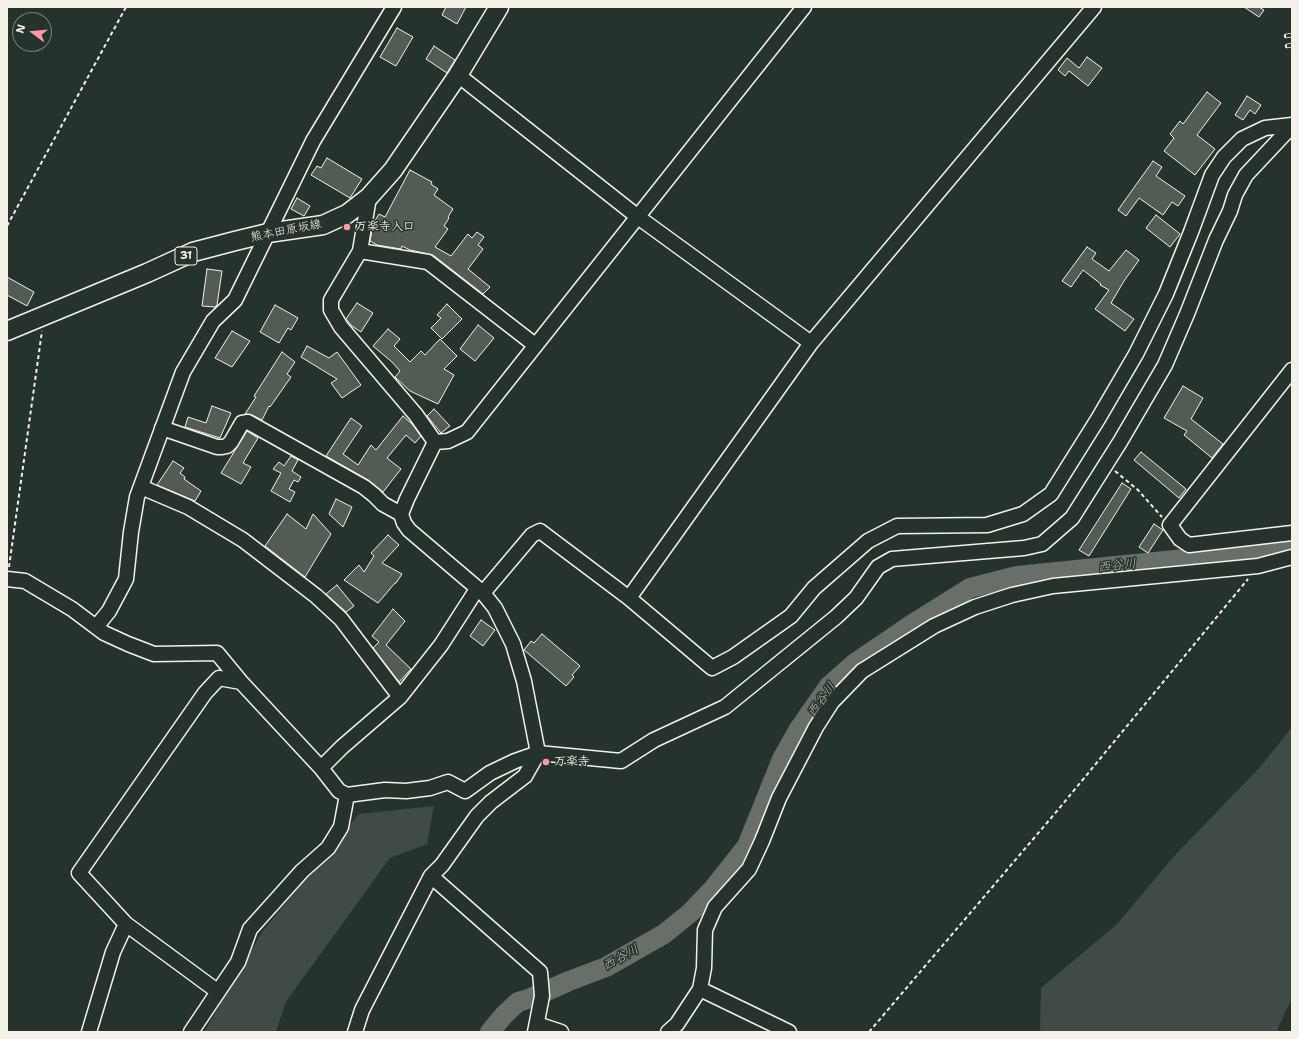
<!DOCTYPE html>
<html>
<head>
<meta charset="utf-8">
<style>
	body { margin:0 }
	#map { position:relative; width:1299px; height:1039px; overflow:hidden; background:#26332d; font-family:"Shantell Sans",sans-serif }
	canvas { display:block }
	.frame { position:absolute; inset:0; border:8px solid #f4f1e8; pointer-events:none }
	.north { position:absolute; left:12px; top:12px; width:40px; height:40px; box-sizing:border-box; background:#26332d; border:1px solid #787f78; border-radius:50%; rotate:286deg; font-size:11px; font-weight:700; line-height:16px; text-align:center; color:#f4f1e8 }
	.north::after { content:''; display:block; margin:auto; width:14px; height:18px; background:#ff9aa2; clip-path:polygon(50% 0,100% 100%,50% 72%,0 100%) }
</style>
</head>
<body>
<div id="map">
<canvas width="1299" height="1039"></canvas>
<div class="frame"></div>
<div class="north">N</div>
</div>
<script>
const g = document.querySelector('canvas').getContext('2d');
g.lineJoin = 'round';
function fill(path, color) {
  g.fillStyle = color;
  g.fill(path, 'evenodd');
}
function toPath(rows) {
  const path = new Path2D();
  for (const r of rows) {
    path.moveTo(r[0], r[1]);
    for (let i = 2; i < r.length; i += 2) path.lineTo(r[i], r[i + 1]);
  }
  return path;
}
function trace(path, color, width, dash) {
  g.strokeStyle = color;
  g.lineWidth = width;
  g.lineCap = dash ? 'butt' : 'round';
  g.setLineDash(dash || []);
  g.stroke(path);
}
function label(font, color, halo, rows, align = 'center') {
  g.font = font + ' "Shantell Sans","Klee One",sans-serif';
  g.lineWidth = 3;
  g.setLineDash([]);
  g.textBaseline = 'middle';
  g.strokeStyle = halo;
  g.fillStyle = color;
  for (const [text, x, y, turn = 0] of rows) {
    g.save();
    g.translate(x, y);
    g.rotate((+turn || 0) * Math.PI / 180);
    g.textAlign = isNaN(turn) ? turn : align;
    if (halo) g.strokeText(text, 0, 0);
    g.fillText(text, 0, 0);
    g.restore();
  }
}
fill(toPath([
	[1292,727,1292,998,1278,1028,1279,1032,1040,1032,1041,988,1117,924,1176,854,1261,766],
	[434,806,427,844,390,858,285,1003,276,1032,204,1032,262,932,359,814]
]), '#414b45');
trace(toPath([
	[490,1032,504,1015,518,1002,531,998,569,981,606,967,664,934,690,913,713,889,747,846,782,759,799,729,829,686,855,663,911,625,970,588,1017,576,1274,550,1292,544]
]), '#676f68', 20);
const building = toPath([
	[446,7,466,7,457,24,442,15,446,7],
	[1244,7,1259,7,1264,10,1259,17,1244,7],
	[397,28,413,37,396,66,380,57,397,28],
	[434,46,455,60,447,73,426,59,434,46],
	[1087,57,1102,68,1088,86,1069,71,1065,76,1058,70,1067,58,1079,68,1087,57],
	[1207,92,1221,103,1197,135,1215,149,1195,175,1164,151,1174,138,1170,134,1180,121,1183,124,1207,92],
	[1247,96,1261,105,1255,114,1250,110,1243,120,1235,115,1247,96],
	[327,158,362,179,350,198,311,175,317,166,321,168,327,158],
	[1153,161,1162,167,1156,176,1185,196,1178,206,1172,202,1163,215,1139,198,1126,216,1118,210,1153,161],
	[410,170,432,182,431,184,438,189,434,195,453,209,448,217,449,218,444,226,448,229,435,247,451,256,468,234,472,238,477,232,484,237,478,245,483,249,468,269,490,287,483,294,433,255,410,250,402,246,401,249,377,245,370,241,373,224,379,214,385,217,410,170],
	[297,198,310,206,304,216,291,209,297,198],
	[1156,215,1180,234,1170,247,1146,228,1156,215],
	[1087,247,1096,253,1092,259,1109,271,1126,250,1139,260,1124,281,1111,303,1134,319,1125,331,1095,309,1109,290,1100,285,1101,284,1083,270,1071,287,1062,281,1087,247],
	[207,269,222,271,217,305,215,307,202,306,207,269],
	[7,277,34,292,27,306,7,295,7,277],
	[357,303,373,313,361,332,352,326,346,319,357,303],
	[447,304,462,319,442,339,431,328,441,318,437,315,447,304],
	[275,305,298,318,291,330,288,328,279,343,260,332,275,305],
	[478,325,494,338,475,361,460,349,478,325],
	[388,329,400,339,394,346,410,362,421,351,425,355,440,339,457,356,444,369,454,375,438,404,410,391,395,377,400,371,392,362,373,346,388,329],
	[232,331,250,341,232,367,215,358,232,331],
	[307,346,329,358,337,352,361,385,342,398,331,383,337,379,301,357,307,346],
	[282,352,295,362,287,374,291,377,270,407,269,406,262,420,252,415,245,414,256,397,254,396,282,352],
	[1183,386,1203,398,1191,419,1223,444,1212,458,1184,435,1187,431,1164,418,1183,386],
	[212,406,231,413,220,438,185,427,188,417,206,423,212,406],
	[434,409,450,426,441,433,427,416,434,409],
	[403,416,412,424,421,436,415,443,406,435,387,458,401,469,383,492,368,480,326,456,351,418,362,426,343,454,358,465,371,445,376,450,403,416],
	[247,431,258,438,243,463,251,467,241,484,221,473,247,431],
	[1141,452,1186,489,1179,498,1134,460,1141,452],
	[291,456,298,460,292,471,301,477,298,482,294,480,289,489,295,492,290,502,271,491,281,473,273,469,279,462,284,466,291,456],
	[173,461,184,468,180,473,185,477,184,479,201,491,195,501,157,485,173,461],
	[1122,483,1131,489,1089,556,1079,550,1122,483],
	[336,499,352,507,343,527,329,514,336,499],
	[287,514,306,529,313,514,331,534,305,577,265,546,287,514],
	[1154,524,1163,530,1148,553,1139,547,1154,524],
	[388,535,399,545,382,563,402,574,396,583,395,583,378,603,344,580,359,565,364,572,374,556,371,553,388,535],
	[337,585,354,606,346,612,326,594,337,585],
	[393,609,405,621,386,645,411,669,399,682,373,648,379,642,372,636,393,609],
	[481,620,495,630,483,646,470,636,481,620],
	[542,634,580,666,572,675,574,677,566,686,524,650,531,641,534,643,542,634]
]);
fill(building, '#525c55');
trace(building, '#f4f1e8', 1);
const minor = toPath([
	[458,75,638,217,811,343],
	[369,197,360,251,331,300,331,310,341,327,416,415,435,442],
	[360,251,428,262,535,345],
	[1292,370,1170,525,1180,539,1189,545,1292,533],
	[162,428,217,447,222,447,227,446,231,442,242,423,248,422,364,487,374,495,383,504,401,514],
	[435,442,448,441,467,432,804,7],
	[141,487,188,507,243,540,316,596,341,619,400,697],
	[7,579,25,581,72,609,104,633,128,644,154,654,217,653,241,682,321,768,339,791,347,795,385,790,406,791,430,788,448,782,465,791,490,773,515,761,538,753,621,761,654,740,725,707,836,617,856,598,878,567,892,559,1024,548,1042,544,1072,518,1120,442,1165,365,1187,314,1216,240,1230,211,1235,195,1246,175,1292,126],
	[483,593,532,535,540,531,629,598,712,668,733,657,791,616,814,588,868,541,897,526,987,525,1023,514,1051,494,1098,419,1136,354,1166,294,1191,232,1212,175,1224,157,1242,139,1265,128,1292,125],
	[629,598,811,343,1094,7],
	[96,627,109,611,126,579,131,532,137,497,183,372,213,321,235,300,313,141,394,7],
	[321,768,342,747,400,697,441,645,477,589],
	[431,876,540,972,542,996,535,1032],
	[700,989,789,1032],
	[217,991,126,924,79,873,205,693,219,678,241,682],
	[537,1024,561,1032],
	[89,1032,113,952,126,924],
	[191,1032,238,962,250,929,302,871,328,848,341,827,347,795],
	[355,1032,362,1010,431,876,442,865,477,816,491,802,525,776,538,753,524,681,513,644,495,608,483,593,409,530,404,523,401,514,407,499,435,442],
	[668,1032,677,1024,700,989,704,968,705,930,715,907,749,869,762,841,779,798,816,727,832,702,862,671,934,626,975,607,1012,595,1053,586,1258,566,1292,557]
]);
const major = toPath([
	[7,331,147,273,193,252,235,241,268,233,323,225,347,214,369,197,393,170,458,75,499,7]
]);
trace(minor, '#f4f1e8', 17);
trace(major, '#f4f1e8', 21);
trace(toPath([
	[7,226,126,7],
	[1115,471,1138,490,1162,517],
	[9,567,42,331],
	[869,1032,1057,811,1248,579]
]), '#f4f1e8', 2, [4, 3]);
trace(minor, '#26332d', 14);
trace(major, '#26332d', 18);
const rail = toPath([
	[1286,36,1292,35],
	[1287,46,1292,45]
]);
trace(rail, '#f4f1e8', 4.5);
trace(rail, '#26332d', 3, [9]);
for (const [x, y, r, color] of [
	[347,227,4,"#ff9aa2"],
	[546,762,4,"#ff9aa2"]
]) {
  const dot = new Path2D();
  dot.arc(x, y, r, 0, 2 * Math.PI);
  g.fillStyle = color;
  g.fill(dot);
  trace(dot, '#26332d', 1.5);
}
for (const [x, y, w] of [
	[186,256,22]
]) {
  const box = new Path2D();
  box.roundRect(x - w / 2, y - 9, w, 18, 3);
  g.fillStyle = '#26332d';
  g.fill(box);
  trace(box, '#f4f1e8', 1);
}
label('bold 11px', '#f4f1e8', null, [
	["31",186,256]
]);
label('bold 12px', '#f4f1e8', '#26332d', [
	["万楽寺入口",355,227],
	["万楽寺",554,762]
], 'left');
label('12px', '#f4f1e8', '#26332d', [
	["熊本田原坂線",286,231,-11]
]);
label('italic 13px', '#bcbdb5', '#26332d', [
	["西谷川",1117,566,-6],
	["西谷川",822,700,-54],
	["西谷川",621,958,-29]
]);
</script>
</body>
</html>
